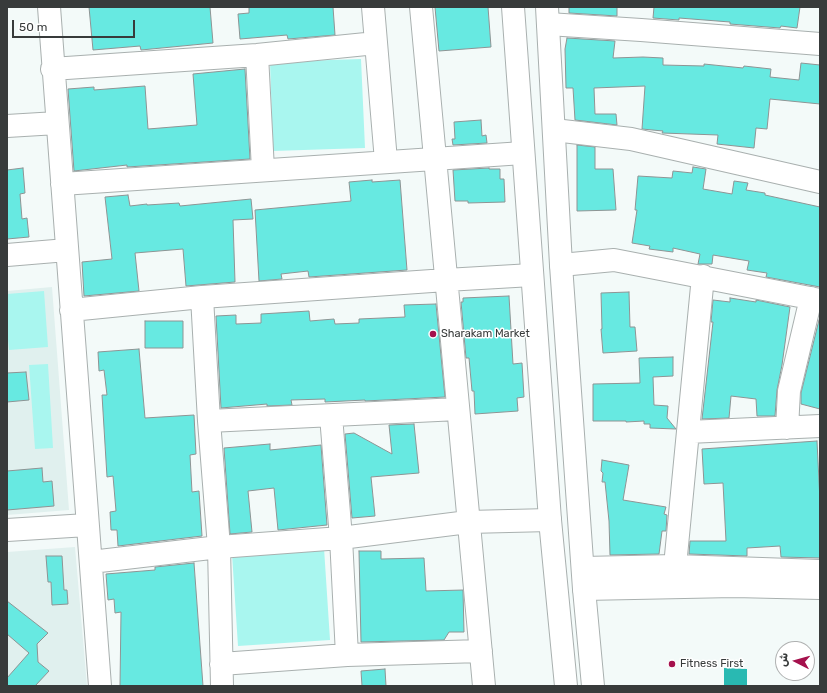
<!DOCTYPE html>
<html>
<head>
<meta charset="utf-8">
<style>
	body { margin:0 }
	#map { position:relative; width:827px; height:693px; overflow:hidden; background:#f3faf9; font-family:Rubik,Cairo,sans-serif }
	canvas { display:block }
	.frame { position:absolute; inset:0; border:8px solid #383b3b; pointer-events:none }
	.north { position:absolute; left:775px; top:641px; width:40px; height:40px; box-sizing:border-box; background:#fff; border:1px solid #afb1b1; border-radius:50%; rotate:276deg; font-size:11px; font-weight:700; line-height:16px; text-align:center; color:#383b3b }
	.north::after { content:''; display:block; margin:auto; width:14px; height:18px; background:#a5114d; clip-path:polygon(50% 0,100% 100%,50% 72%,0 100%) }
	.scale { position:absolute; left:12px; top:20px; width:123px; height:18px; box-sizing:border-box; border:2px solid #383b3b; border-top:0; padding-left:5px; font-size:12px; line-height:14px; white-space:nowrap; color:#383b3b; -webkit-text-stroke:3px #fff; paint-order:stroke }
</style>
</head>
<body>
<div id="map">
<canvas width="827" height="693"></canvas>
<div class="frame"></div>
<div class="north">ش</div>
<div class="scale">50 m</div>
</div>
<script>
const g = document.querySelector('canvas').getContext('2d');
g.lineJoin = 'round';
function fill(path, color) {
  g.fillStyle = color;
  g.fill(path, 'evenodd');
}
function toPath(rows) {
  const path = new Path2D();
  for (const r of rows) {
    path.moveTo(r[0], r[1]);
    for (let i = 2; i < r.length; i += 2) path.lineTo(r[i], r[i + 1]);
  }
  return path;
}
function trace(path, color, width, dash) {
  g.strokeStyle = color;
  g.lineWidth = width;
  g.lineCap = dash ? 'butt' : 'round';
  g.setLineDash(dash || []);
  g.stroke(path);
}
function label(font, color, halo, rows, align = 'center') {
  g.font = font + ' Rubik,sans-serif';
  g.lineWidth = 3;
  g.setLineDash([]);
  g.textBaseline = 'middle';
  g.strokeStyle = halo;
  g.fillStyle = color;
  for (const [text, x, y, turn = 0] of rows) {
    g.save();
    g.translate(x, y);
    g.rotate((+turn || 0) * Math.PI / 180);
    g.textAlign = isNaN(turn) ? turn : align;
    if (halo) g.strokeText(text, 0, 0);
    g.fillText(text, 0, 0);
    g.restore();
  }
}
fill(toPath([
	[52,287,69,510,7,515,7,291],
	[75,547,87,686,7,686,7,552]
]), '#e0f0ee');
fill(toPath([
	[361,59,365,148,273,151,270,62],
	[44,291,48,347,9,350,7,329,7,294],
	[48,364,53,448,35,449,29,365],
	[324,548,330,640,238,646,232,554]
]), '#a9f6ef');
fill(toPath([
	[724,668,747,669,747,686,724,686]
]), '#29b9b2');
const building = toPath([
	[89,7,210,7,213,43,141,50,140,46,93,50,89,7],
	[249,7,333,7,335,35,288,39,287,35,240,39,238,14,249,13,249,7],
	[435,7,488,7,491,47,439,51,435,7],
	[569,7,617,7,617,16,569,13,569,7],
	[654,7,800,7,797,28,781,26,780,28,730,24,730,22,679,18,679,20,653,18,654,7],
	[567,38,615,41,613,58,643,57,663,58,663,65,704,66,704,64,743,68,744,66,771,69,770,77,799,80,801,63,820,65,820,104,770,99,767,129,756,128,754,148,717,144,718,135,662,133,663,131,642,129,645,86,594,88,595,114,616,114,617,125,575,120,573,88,566,88,565,49,567,38],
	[245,69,250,159,127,167,127,165,74,171,68,89,94,87,94,90,145,86,148,129,197,125,193,74,245,69],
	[481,120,482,136,486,135,487,143,453,145,452,139,455,139,454,122,481,120],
	[577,145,595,147,595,169,613,169,616,210,577,211,577,145],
	[693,167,706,169,703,189,732,194,734,181,748,183,746,190,765,193,765,195,820,207,820,287,766,277,767,273,747,270,749,261,713,255,712,264,698,264,700,254,673,248,673,252,649,249,650,246,632,243,637,210,635,210,638,176,672,178,673,171,692,173,693,167],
	[23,168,25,193,20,194,22,219,27,218,29,237,7,239,7,170,23,168],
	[489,168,489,169,500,169,500,179,504,179,505,202,468,203,468,201,455,201,453,170,489,168],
	[372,180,372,182,400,180,407,270,309,277,308,271,281,274,282,279,259,281,255,210,351,201,349,182,372,180],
	[128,195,130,206,147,204,147,205,179,203,180,206,251,199,253,219,233,220,235,282,186,286,183,249,135,253,139,291,84,296,82,262,112,259,105,197,128,195],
	[629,292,630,327,635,327,637,351,603,353,601,329,602,329,601,293,629,292],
	[509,296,513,364,522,363,524,397,517,398,518,411,475,414,474,391,472,391,469,358,466,358,461,302,463,302,463,298,509,296],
	[730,298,756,302,756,300,790,307,782,365,777,390,775,416,757,416,756,399,731,396,729,418,702,419,713,322,711,322,713,300,730,302,730,298],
	[436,304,445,397,365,401,365,400,325,402,325,399,291,400,292,405,267,406,267,404,221,408,216,316,236,315,236,324,261,323,261,314,309,311,310,321,334,319,335,324,359,323,359,319,405,317,404,305,436,304],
	[819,320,820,320,820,409,801,404,801,393,819,320],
	[145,321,183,321,183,348,145,348,145,321],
	[139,349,145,418,194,415,196,454,190,455,192,492,199,491,202,536,118,546,117,530,111,530,110,512,116,511,113,476,107,477,102,395,107,395,104,370,99,371,98,352,139,349],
	[673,357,673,376,653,377,654,405,668,406,667,418,676,429,650,428,650,424,644,424,644,421,626,422,626,421,593,421,593,384,640,383,639,358,673,357],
	[26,372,29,400,7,402,7,373,26,372],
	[414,424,419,473,371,477,375,516,352,518,345,434,354,433,392,454,389,425,414,424],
	[817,441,820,501,820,558,781,557,780,546,747,548,747,556,689,554,690,541,726,541,723,483,704,484,702,449,817,441],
	[270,444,270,450,321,445,327,525,278,530,274,488,248,491,252,532,230,534,224,448,270,444],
	[602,460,629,465,623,500,666,507,664,514,667,515,666,531,662,531,659,554,610,555,609,521,605,482,602,482,603,473,601,471,602,460],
	[42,468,43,482,52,481,54,506,7,510,7,471,42,468],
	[359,551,381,551,381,559,424,558,426,591,463,590,464,632,449,632,444,640,361,642,359,551],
	[46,556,62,556,64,590,67,590,68,604,52,605,51,582,48,582,46,556],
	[194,563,203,686,120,686,121,612,115,613,114,599,108,600,106,574,155,570,155,567,194,563],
	[7,601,48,633,37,644,38,662,49,671,35,686,7,686,7,678,29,653,7,634,7,601],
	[385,669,386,686,362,686,361,671,385,669]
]);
fill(building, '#67e9e1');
trace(building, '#8e9494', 1);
const minor = toPath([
	[49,7,100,686],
	[373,7,386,161],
	[421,7,484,686],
	[548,24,641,30,820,44],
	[257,55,263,170],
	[52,69,257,55,376,43],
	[7,126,57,123],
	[554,130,631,139,820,182],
	[62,184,523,153],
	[7,255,67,250],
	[561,265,614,260,820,300],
	[202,297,209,421,219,547,222,686],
	[71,310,202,297,446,280,532,275],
	[331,416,341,538,347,655],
	[209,421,458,409],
	[787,428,789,391,811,298],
	[688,432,820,426],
	[7,530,87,525],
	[91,562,219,547,341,538,468,522,550,520],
	[675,566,703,276],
	[583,568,675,566,820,571],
	[584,589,734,586,820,588],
	[221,664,347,655,481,651]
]);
const major = toPath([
	[513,7,550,520,566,686],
	[547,7,561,265,584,589,593,686]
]);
trace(minor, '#a9b0af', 24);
trace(major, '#a9b0af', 24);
trace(minor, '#fff', 22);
trace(major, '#fff', 22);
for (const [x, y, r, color] of [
	[433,334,4,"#a5114d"],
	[672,664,4,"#a5114d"]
]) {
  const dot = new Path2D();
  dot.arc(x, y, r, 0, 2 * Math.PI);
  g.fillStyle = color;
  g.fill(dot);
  trace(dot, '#fff', 1.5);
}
label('11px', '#383b3b', '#fff', [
	["Sharakam Market",441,334],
	["Fitness First",680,664]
], 'left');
</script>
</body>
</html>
